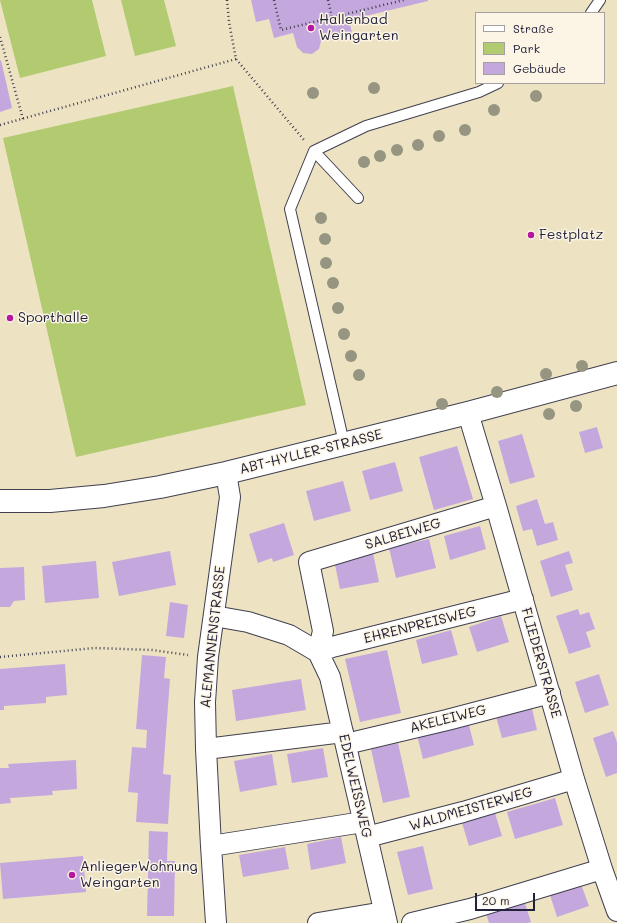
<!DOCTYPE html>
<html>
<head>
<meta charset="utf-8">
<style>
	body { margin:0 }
	#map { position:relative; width:617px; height:923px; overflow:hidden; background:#ede3c3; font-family:Mali,sans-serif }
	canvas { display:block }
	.legend { position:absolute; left:475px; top:12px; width:130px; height:72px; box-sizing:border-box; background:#fcf5e5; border:1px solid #a5a1a1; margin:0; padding:5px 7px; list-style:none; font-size:12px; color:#22223b }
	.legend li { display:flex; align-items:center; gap:8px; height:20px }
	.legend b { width:20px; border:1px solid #a5a1a1 }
	.scale { position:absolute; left:475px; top:893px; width:60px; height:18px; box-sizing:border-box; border:2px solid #22223b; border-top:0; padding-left:5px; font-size:12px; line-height:14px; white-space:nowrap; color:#22223b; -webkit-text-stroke:3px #fcf5e5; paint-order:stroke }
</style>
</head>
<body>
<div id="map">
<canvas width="617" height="923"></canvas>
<ul class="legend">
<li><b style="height:5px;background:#fff"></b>Straße</li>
<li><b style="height:11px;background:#b2cb70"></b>Park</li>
<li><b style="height:11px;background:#c4a8dd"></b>Gebäude</li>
</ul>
<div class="scale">20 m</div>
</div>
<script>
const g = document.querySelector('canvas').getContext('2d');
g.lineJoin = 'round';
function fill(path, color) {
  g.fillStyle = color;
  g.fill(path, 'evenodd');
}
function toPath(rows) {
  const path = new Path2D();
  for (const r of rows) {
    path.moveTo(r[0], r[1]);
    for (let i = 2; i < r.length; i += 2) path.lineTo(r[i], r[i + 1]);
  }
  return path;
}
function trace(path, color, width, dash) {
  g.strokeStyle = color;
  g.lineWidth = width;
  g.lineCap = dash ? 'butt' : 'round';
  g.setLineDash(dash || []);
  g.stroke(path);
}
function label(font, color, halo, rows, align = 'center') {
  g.font = font + ' Mali,sans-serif';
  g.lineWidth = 3;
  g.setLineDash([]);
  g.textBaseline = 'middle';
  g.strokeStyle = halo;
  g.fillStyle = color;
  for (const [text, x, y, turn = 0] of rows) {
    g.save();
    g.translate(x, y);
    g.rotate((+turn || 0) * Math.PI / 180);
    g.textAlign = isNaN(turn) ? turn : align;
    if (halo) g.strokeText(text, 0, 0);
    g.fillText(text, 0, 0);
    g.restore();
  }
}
fill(toPath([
	[0,0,92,0,106,56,20,78],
	[121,0,164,0,176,46,135,56],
	[233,86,306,405,76,457,3,138]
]), '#b2cb70');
fill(toPath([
	[251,0,428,0,428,1,349,20,352,33,321,41,319,49,312,54,303,53,297,47,293,33,274,38,269,19,256,22],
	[1,60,12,108,0,112,0,61],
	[597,427,603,448,585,453,579,432],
	[522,434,535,477,510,484,498,441],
	[457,446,473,499,434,510,419,457],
	[395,462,403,491,370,500,362,471],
	[343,481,351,511,314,521,306,491],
	[537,499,545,524,553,522,558,540,537,546,532,529,523,531,516,506],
	[284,523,294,555,273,562,272,558,258,563,249,534],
	[480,526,486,549,450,560,444,536],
	[429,539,436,568,396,578,389,548],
	[170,551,176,585,119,596,112,562],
	[569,551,573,563,565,565,573,590,551,597,540,561],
	[373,553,379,582,340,589,334,560],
	[96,561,99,598,45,603,42,566],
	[24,567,25,600,14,601,10,607,0,607,0,568],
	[170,602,188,605,184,638,166,636],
	[578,609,580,615,589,612,595,629,586,632,591,647,569,654,556,616],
	[501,616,509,642,477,652,469,627],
	[451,630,458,655,422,664,416,640],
	[387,650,401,713,360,722,345,659],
	[142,655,166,657,164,678,170,679,163,774,171,775,168,824,136,822,138,793,128,792,132,747,146,748,147,730,136,729],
	[65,664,67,695,46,697,46,703,4,706,4,710,0,710,0,669],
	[599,674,609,705,585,713,575,682],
	[301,679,306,710,236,721,232,690],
	[531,704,537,730,502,738,495,713],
	[468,721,474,745,423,759,417,735],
	[613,731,617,742,617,773,606,777,593,738],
	[398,743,410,797,383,803,371,749],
	[323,748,328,777,292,783,287,754],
	[272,754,277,785,240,792,234,761],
	[76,760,77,789,52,791,53,795,10,798,11,803,0,804,0,768,9,768,8,764],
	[555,798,563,825,515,839,507,812],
	[495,813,502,836,469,846,462,823],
	[149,831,168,832,167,861,175,861,174,916,147,916],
	[341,837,346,863,311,870,307,844],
	[423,846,433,889,408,895,397,852],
	[285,847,289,869,243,877,239,855],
	[83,856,86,892,3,899,0,863],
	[581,884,589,906,557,917,550,895],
	[524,900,531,922,527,923,489,923,486,913]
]), '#c4a8dd');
const lane = toPath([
	[591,13,600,0],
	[314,151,358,198],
	[344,443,290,209,314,151,366,126,479,92,498,83]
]);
const street = toPath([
	[468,413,496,506,574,779,602,869,617,911],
	[214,616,248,622,289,635,318,652,330,677,387,923],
	[318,652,323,631,309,562,496,506],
	[318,652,332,647,523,599],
	[346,744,447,720,550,693],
	[206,749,343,732],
	[367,837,463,812,574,779],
	[211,846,363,822],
	[216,923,211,846,206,749,205,702,208,657,230,497,226,473],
	[318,923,384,912],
	[412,923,470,909,602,869]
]);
const secondary = toPath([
	[0,501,50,501,104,496,160,487,226,473,468,413,617,373]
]);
trace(lane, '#403f4f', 12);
trace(street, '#403f4f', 22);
trace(secondary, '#403f4f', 24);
trace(toPath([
	[227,0,229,22,236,59,304,140],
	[274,0,281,30,404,0],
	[328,0,332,17],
	[0,37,23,119],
	[0,125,236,59],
	[0,657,95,648,152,650,188,655]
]), '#403f4f', 2.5, [1, 3]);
trace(lane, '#fff', 10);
trace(street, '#fff', 20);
trace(secondary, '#fff', 22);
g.fillStyle = '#959581';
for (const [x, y] of [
	[374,88],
	[313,93],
	[536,96],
	[494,110],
	[465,130],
	[439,136],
	[418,145],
	[397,150],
	[380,156],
	[364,162],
	[321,218],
	[325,239],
	[326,263],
	[333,283],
	[338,308],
	[344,334],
	[351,356],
	[582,366],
	[546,374],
	[359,375],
	[497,392],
	[442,404],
	[576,406],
	[549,414]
]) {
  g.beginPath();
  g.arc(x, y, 6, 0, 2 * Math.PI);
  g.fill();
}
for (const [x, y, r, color] of [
	[311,28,4,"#b5179e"],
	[531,235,4,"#b5179e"],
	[10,318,4,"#b5179e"],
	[72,875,4,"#b5179e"]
]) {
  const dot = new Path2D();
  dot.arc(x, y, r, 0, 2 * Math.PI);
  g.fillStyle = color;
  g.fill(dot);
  trace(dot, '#fcf5e5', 1.5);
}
label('14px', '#22223b', '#fcf5e5', [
	["Hallenbad",319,20],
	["Weingarten",319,36],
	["Festplatz",539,235],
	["Sporthalle",18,318],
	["AnliegerWohnung",80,867],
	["Weingarten",80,883]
], 'left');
label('14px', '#22223b', '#fcf5e5', [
	["ABT-HYLLER-STRASSE",311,452,-14],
	["SALBEIWEG",403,534,-17],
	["EHRENPREISWEG",420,625,-14],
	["ALEMANNENSTRASSE",213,637,-84],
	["FLIEDERSTRASSE",541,663,74],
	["AKELEIWEG",448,719,-14],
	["EDELWEISSWEG",355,786,77],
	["WALDMEISTERWEG",471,809,-16]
]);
</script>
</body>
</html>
